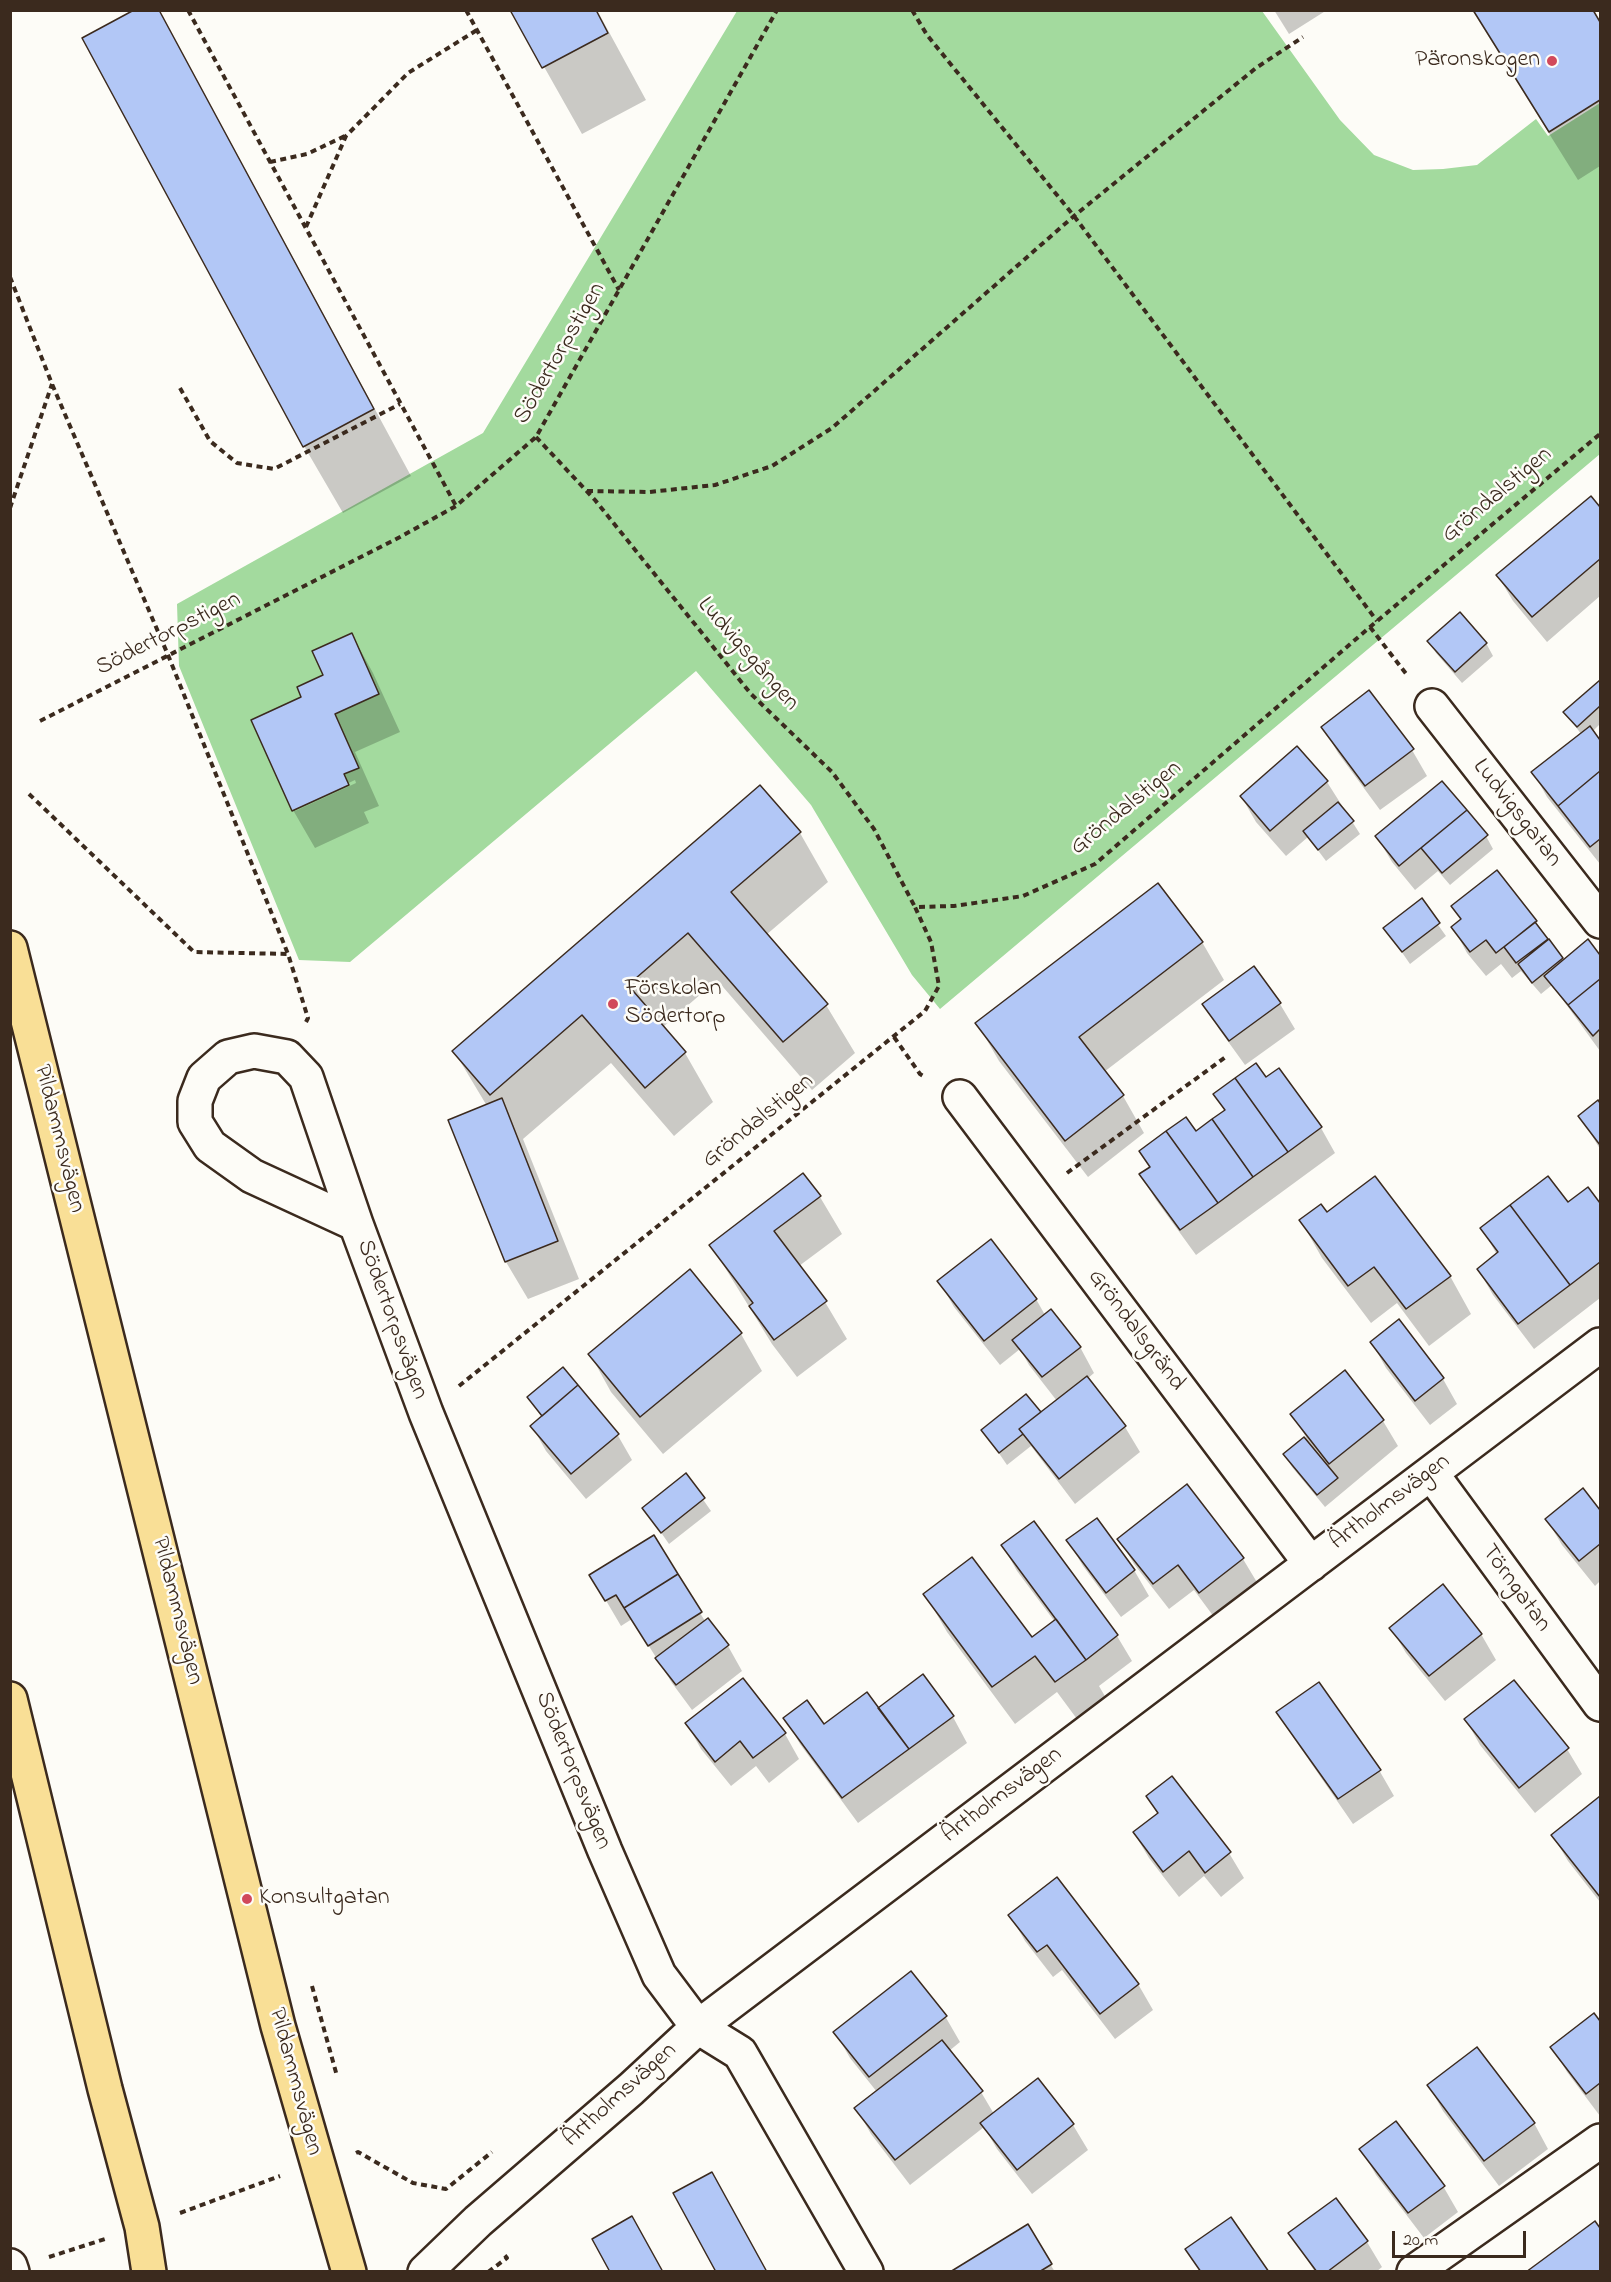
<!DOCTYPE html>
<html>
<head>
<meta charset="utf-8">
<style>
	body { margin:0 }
	#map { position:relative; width:1611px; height:2282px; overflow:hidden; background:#fdfcf7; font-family:"Indie Flower",sans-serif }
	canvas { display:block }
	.frame { position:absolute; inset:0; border:12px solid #3b2a1e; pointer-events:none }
	.scale { position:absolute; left:1392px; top:2231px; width:134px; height:27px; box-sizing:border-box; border:3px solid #3b2a1e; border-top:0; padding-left:8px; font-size:18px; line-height:21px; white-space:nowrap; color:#3b2a1e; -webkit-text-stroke:4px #fdfcf7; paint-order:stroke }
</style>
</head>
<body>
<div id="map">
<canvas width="1611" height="2282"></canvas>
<div class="frame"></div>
<div class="scale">20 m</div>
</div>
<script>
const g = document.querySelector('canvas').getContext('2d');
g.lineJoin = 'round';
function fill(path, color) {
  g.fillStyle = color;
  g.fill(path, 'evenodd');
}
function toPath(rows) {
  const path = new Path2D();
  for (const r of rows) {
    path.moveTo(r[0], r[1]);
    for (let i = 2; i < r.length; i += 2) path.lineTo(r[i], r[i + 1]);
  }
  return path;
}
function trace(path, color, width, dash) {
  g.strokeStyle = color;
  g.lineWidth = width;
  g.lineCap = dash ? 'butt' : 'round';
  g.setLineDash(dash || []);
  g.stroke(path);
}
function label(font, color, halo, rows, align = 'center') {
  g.font = font + ' "Indie Flower",sans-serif';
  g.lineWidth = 5;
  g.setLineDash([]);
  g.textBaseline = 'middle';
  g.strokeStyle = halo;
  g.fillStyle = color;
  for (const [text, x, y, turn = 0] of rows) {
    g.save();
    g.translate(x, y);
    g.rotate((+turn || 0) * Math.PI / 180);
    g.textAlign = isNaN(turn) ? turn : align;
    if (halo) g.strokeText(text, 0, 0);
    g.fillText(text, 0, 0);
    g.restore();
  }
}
fill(toPath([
	[737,11,1262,11,1340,120,1374,155,1413,170,1443,169,1477,165,1536,119,1548,136,1600,103,1600,454,940,1009,912,975,811,805,696,671,350,962,299,960,179,666,177,604,483,433]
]), '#a3da9e');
fill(toPath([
	[158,10,191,69,411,476,343,513,304,446,84,39],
	[512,10,597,10,646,100,582,134],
	[1274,10,1327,10,1289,34],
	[1472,10,1591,10,1600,25,1600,166,1578,180],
	[1590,498,1600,510,1600,596,1547,642,1513,601,1498,576],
	[352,635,373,673,400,732,355,752,379,806,364,812,369,823,315,848,293,810,303,698,325,676],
	[355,780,356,783,295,811,295,808],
	[1429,641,1486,643,1493,656,1462,683,1436,653],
	[1600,682,1600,724,1592,732,1600,743,1600,864,1547,797,1533,772,1581,734,1565,712],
	[1369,692,1412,750,1427,776,1380,810,1338,753,1323,727],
	[1297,748,1327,782,1360,834,1326,861,1308,837,1286,856,1256,822,1241,796],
	[1442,783,1486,836,1493,849,1450,885,1438,871,1415,890,1392,862,1377,837],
	[760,787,800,833,828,882,766,935,826,1005,855,1053,812,1090,717,980,663,1027,685,1053,713,1102,674,1136,611,1063,523,1139,579,1279,528,1299,506,1262,450,1121,487,1106,454,1051],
	[1497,872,1564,962,1588,942,1600,957,1600,1051,1552,985,1541,994,1521,971,1512,978,1501,964,1486,976,1467,953,1453,927,1461,920,1453,907],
	[1421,901,1446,936,1410,964,1385,928],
	[1202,942,1224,980,1104,1072,1123,1096,1144,1133,1088,1177,999,1061,977,1023],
	[1254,968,1280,1004,1295,1029,1245,1065,1219,1029,1204,1004],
	[1266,1079,1321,1128,1335,1153,1196,1255,1156,1200,1141,1175,1150,1168,1141,1151,1196,1133,1225,1112,1215,1094],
	[1598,1102,1600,1105,1600,1149,1580,1116],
	[1588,1189,1600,1206,1600,1298,1534,1349,1493,1295,1478,1269,1497,1255,1482,1228,1568,1204],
	[820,1197,842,1234,799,1266,825,1302,847,1339,797,1377,772,1344,711,1245],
	[1327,1214,1450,1276,1471,1314,1429,1346,1397,1303,1371,1323,1322,1258,1301,1221],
	[939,1281,1036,1299,1045,1315,1080,1347,1094,1373,1087,1379,1125,1427,1140,1452,1075,1504,1031,1446,1007,1465,983,1430,1040,1414,1057,1401,1029,1365,1020,1349,1000,1365,954,1307],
	[741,1334,762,1371,663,1454,611,1392,590,1354],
	[1372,1343,1443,1379,1457,1404,1430,1425,1386,1368],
	[1345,1373,1383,1421,1398,1446,1325,1507,1292,1467,1285,1455,1306,1437,1292,1414],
	[529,1398,617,1434,632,1460,586,1499,546,1451,532,1426,542,1417],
	[686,1475,711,1511,669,1544,644,1508],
	[1186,1486,1243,1559,1258,1584,1214,1617,1194,1590,1169,1609,1134,1564,1119,1539],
	[1582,1490,1600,1512,1600,1581,1595,1586,1562,1545,1547,1520],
	[653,1537,705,1621,728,1646,742,1671,692,1710,672,1683,632,1619,621,1626,591,1575],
	[1068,1541,1134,1570,1149,1596,1121,1617,1083,1566],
	[1003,1546,1117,1636,1132,1661,1099,1686,1106,1698,1077,1719,1057,1692,1015,1724,947,1632,925,1594,1032,1639,1055,1622,1017,1571],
	[1391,1628,1481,1634,1496,1660,1445,1701,1406,1653],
	[923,1676,953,1717,967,1743,858,1823,800,1744,785,1718,824,1726,878,1710],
	[742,1680,785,1734,799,1759,769,1783,756,1766,731,1786,701,1749,687,1724],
	[1278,1712,1379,1770,1394,1796,1353,1824,1293,1737],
	[1466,1720,1567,1749,1582,1774,1535,1813,1480,1745],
	[1148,1797,1229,1853,1244,1878,1221,1897,1204,1876,1179,1897,1149,1858,1134,1833,1158,1815],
	[1600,1798,1600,1902,1568,1861,1553,1836],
	[1010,1915,1138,1984,1153,2010,1115,2039,1062,1970,1053,1977,1025,1941],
	[1594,2015,1600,2024,1600,2116,1567,2072,1552,2047],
	[945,2016,960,2042,949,2051,981,2092,994,2114,1038,2080,1073,2125,1088,2150,1032,2194,997,2149,984,2127,910,2185,871,2134,856,2108,877,2092,850,2058,835,2032],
	[1429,2086,1534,2123,1548,2149,1499,2186,1443,2111],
	[1361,2149,1443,2186,1458,2212,1424,2238,1376,2175],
	[1336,2200,1367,2242,1382,2267,1376,2272,1315,2272,1290,2233],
	[1595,2223,1600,2231,1600,2272,1529,2272],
	[1027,2226,1055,2272,953,2272]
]), '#0003');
const building = toPath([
	[134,10,159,10,374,409,303,447,82,38,134,10],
	[510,10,596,10,608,33,542,68,510,10],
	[1473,10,1593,10,1600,22,1600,100,1549,132,1473,10],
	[1591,496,1600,507,1600,559,1532,617,1496,575,1591,496],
	[1460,612,1487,643,1455,672,1427,641,1460,612],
	[352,633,379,694,335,714,359,768,344,774,349,785,292,811,251,720,301,697,297,687,323,675,312,651,352,633],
	[1600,680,1600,706,1577,727,1563,712,1600,680],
	[1369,690,1414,749,1365,786,1321,727,1369,690],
	[1590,726,1600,740,1600,771,1558,806,1531,772,1590,726],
	[1297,746,1328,781,1270,831,1240,796,1297,746],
	[1600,771,1600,839,1590,847,1558,806,1600,771],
	[1442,781,1467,810,1399,866,1375,836,1442,781],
	[760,785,801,832,731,892,828,1004,783,1042,688,933,628,985,686,1052,645,1088,582,1015,490,1095,452,1051,760,785],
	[1338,802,1354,821,1318,850,1303,831,1338,802],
	[1467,810,1488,835,1442,873,1421,848,1467,810],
	[1497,870,1537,921,1496,953,1486,940,1470,952,1451,927,1461,919,1451,906,1497,870],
	[1158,883,1203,942,1079,1037,1124,1095,1065,1141,975,1023,1158,883],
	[1422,898,1440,923,1402,952,1383,928,1422,898],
	[1535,922,1548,939,1516,963,1504,947,1535,922],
	[1549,939,1563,958,1532,983,1518,964,1549,939],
	[1588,939,1600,955,1600,979,1568,1005,1544,976,1588,939],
	[1254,966,1281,1003,1229,1041,1202,1004,1254,966],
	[1600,979,1600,1029,1593,1036,1568,1005,1600,979],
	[1256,1063,1266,1077,1279,1068,1322,1127,1288,1152,1235,1078,1256,1063],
	[1235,1078,1288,1152,1253,1177,1212,1119,1225,1110,1213,1094,1235,1078],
	[502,1098,558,1241,505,1262,448,1120,502,1098],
	[1598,1100,1600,1103,1600,1145,1578,1116,1598,1100],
	[1186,1117,1196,1131,1212,1119,1253,1177,1218,1203,1166,1131,1186,1117],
	[1166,1131,1218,1203,1180,1230,1139,1174,1150,1167,1139,1151,1166,1131],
	[803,1173,821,1196,774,1231,827,1301,774,1340,749,1306,753,1303,709,1245,803,1173],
	[1375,1176,1451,1276,1406,1309,1374,1267,1348,1286,1299,1220,1321,1204,1327,1212,1375,1176],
	[1548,1176,1568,1202,1588,1187,1600,1203,1600,1262,1570,1285,1510,1205,1548,1176],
	[1510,1205,1570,1285,1518,1324,1477,1269,1498,1252,1480,1228,1510,1205],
	[991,1239,1037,1299,984,1341,937,1281,991,1239],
	[690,1269,742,1333,640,1417,588,1354,690,1269],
	[1051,1309,1081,1347,1042,1377,1012,1340,1051,1309],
	[1399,1319,1444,1378,1415,1401,1370,1342,1399,1319],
	[563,1367,578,1385,542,1416,527,1397,563,1367],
	[1345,1370,1384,1420,1329,1464,1290,1414,1345,1370],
	[1087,1376,1126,1426,1059,1479,1019,1429,1087,1376],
	[578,1385,619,1434,571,1474,530,1426,578,1385],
	[1026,1394,1041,1412,1019,1429,1023,1434,999,1453,981,1430,1026,1394],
	[1304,1437,1338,1478,1317,1495,1283,1454,1304,1437],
	[686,1473,705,1498,661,1533,642,1508,686,1473],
	[1187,1484,1244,1558,1199,1593,1178,1565,1153,1584,1117,1539,1187,1484],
	[1583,1488,1600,1510,1600,1544,1579,1561,1545,1519,1583,1488],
	[1097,1518,1135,1570,1106,1593,1066,1540,1097,1518],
	[1034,1521,1118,1635,1086,1660,1001,1545,1034,1521],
	[654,1535,678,1574,624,1608,616,1595,605,1601,589,1575,654,1535],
	[972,1557,1032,1637,1056,1619,1086,1660,1055,1682,1035,1656,992,1687,923,1594,972,1557],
	[678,1574,702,1612,648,1646,624,1608,678,1574],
	[1443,1584,1482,1634,1429,1676,1389,1628,1443,1584],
	[708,1618,729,1645,676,1685,655,1658,708,1618],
	[923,1674,954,1716,909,1749,878,1708,923,1674],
	[743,1678,786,1733,753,1758,740,1741,715,1762,685,1723,743,1678],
	[1514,1680,1569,1748,1519,1788,1464,1719,1514,1680],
	[1319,1682,1381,1770,1338,1799,1276,1712,1319,1682],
	[867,1692,909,1749,842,1798,783,1718,807,1700,824,1724,867,1692],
	[1172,1776,1231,1852,1205,1873,1189,1851,1163,1872,1133,1832,1158,1813,1146,1796,1172,1776],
	[1600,1796,1600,1897,1551,1835,1600,1796],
	[1057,1877,1139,1984,1100,2014,1047,1945,1037,1952,1008,1915,1057,1877],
	[911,1971,947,2016,869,2077,833,2032,911,1971],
	[1594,2013,1600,2021,1600,2083,1586,2094,1550,2047,1594,2013],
	[942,2040,983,2091,895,2160,854,2108,942,2040],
	[1477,2047,1535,2123,1484,2161,1427,2085,1477,2047],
	[1038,2078,1074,2124,1017,2170,980,2123,1038,2078],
	[1396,2121,1445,2186,1408,2213,1359,2149,1396,2121],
	[712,2172,767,2272,716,2272,673,2193,712,2172],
	[1336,2198,1368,2241,1327,2272,1317,2272,1288,2233,1336,2198],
	[632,2216,663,2272,610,2272,592,2239,632,2216],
	[1231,2217,1269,2272,1201,2272,1185,2249,1231,2217],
	[1595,2221,1600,2228,1600,2272,1526,2272,1595,2221],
	[1028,2224,1052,2264,1039,2272,950,2272,1028,2224]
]);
fill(building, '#b2c7f6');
trace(building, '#3b2a1e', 1.5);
const minor = toPath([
	[1432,706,1600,921],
	[960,1097,1311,1564],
	[356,1224,252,1176,210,1146,195,1122,195,1101,204,1078,228,1057,254,1051,287,1057,306,1077,356,1224,426,1413,605,1851,659,1975,698,2027,740,2053,866,2272],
	[1431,1473,1600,1704],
	[10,2266,12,2272],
	[425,2272,478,2221,631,2089,698,2027,1600,1345],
	[1414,2272,1600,2141]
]);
const major = toPath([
	[10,948,278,2026,349,2272],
	[10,1699,105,2089,142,2227,149,2272]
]);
trace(minor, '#3b2a1e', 38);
trace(major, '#3b2a1e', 38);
trace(toPath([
	[188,10,456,506],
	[466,10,619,290],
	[912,10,927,35,1074,216,1377,621],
	[270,162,307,154,345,136],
	[306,227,346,136,408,73,477,30],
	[10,277,52,384,168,655,288,954,308,1018,306,1022],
	[180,388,210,441,237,463,274,469,400,404],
	[536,437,595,500,751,694,832,772,874,829,915,907],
	[587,491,649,492,715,485,772,466,832,428,1074,216,1256,68,1303,37],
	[10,508,52,384],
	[1370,627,1407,675],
	[40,721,400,537,456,506,536,437,777,10],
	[29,794,194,952,288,954],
	[894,1037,920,1074,925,1077],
	[1067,1173,1227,1056],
	[459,1386,925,1011,939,986,931,942,915,907,954,906,1023,896,1095,864,1370,627,1600,434],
	[312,1986,337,2076],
	[356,2153,358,2152,413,2183,446,2189,492,2152],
	[180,2213,280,2176],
	[49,2257,105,2239],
	[488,2272,507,2258,502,2252]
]), '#3b2a1e', 4, [6, 4.5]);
trace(minor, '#fdfcf7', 33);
trace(major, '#f9df96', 33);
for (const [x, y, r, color] of [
	[1552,61,6,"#d1495b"],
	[613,1004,6,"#d1495b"],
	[247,1899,6,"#d1495b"]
]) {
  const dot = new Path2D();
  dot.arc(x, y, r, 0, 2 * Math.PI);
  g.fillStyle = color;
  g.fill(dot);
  trace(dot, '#fdfcf7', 2);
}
label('24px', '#3b2a1e', '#fdfcf7', [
	["Päronskogen",1540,61,"right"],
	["Förskolan",625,990],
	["Södertorp",625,1018],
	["Konsultgatan",259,1899]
], 'left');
label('24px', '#3b2a1e', '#fdfcf7', [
	["Södertorpstigen",561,354,-60],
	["Gröndalstigen",1498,496,-40],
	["Södertorpstigen",169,635,-27],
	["Ludvigsgången",747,655,49],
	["Gröndalstigen",1127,809,-39],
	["Ludvigsgatan",1516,814,52],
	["Gröndalstigen",759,1122,-39],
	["Pildammsvägen",58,1139,76],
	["Södertorpsvägen",391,1320,70],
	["Gröndalsgränd",1135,1331,53],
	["Ärtholmsvägen",1391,1503,-37],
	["Törngatan",1515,1589,54],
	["Pildammsvägen",176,1611,76],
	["Södertorpsvägen",572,1771,68],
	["Ärtholmsvägen",1003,1796,-37],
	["Pildammsvägen",294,2082,75],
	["Ärtholmsvägen",621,2096,-42]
]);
</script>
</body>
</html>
